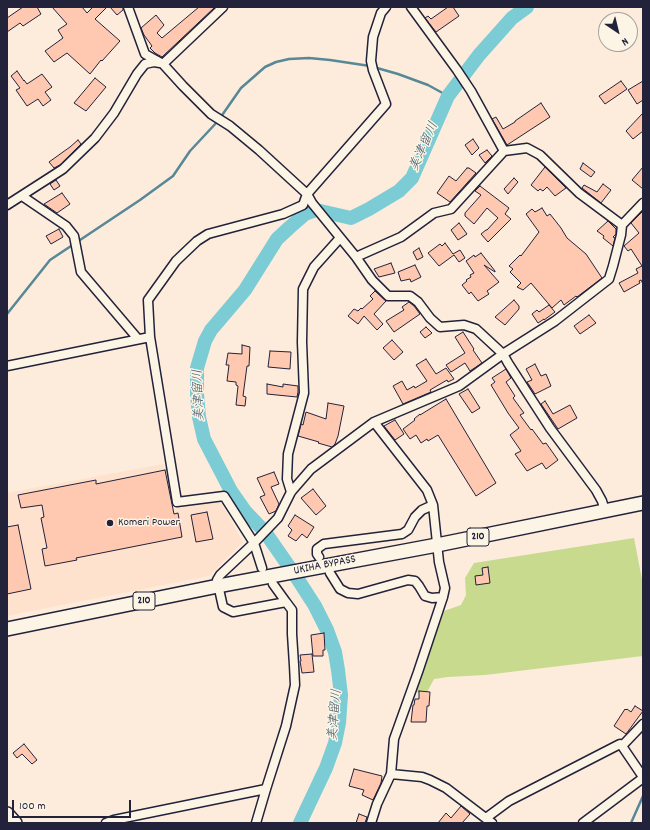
<!DOCTYPE html>
<html>
<head>
<meta charset="utf-8">
<style>
	body { margin:0 }
	#map { position:relative; width:650px; height:830px; overflow:hidden; background:#fdecdb; font-family:Dekko,sans-serif }
	canvas { display:block }
	.frame { position:absolute; inset:0; border:8px solid #22223b; pointer-events:none }
	.north { position:absolute; left:598px; top:12px; width:40px; height:40px; box-sizing:border-box; background:#fcf5e5; border:1px solid #a5a1a1; border-radius:50%; rotate:145deg; font-size:11px; font-weight:700; line-height:16px; text-align:center; color:#22223b }
	.north::after { content:''; display:block; margin:auto; width:14px; height:18px; background:#22223b; clip-path:polygon(50% 0,100% 100%,50% 72%,0 100%) }
	.scale { position:absolute; left:12px; top:800px; width:119px; height:18px; box-sizing:border-box; border:2px solid #22223b; border-top:0; padding-left:5px; font-size:12px; line-height:14px; white-space:nowrap; color:#22223b; -webkit-text-stroke:3px #fcf5e5; paint-order:stroke }
</style>
</head>
<body>
<div id="map">
<canvas width="650" height="830"></canvas>
<div class="frame"></div>
<div class="north">N</div>
<div class="scale">100 m</div>
</div>
<script>
const g = document.querySelector('canvas').getContext('2d');
g.lineJoin = 'round';
function fill(path, color) {
  g.fillStyle = color;
  g.fill(path, 'evenodd');
}
function toPath(rows) {
  const path = new Path2D();
  for (const r of rows) {
    path.moveTo(r[0], r[1]);
    for (let i = 2; i < r.length; i += 2) path.lineTo(r[i], r[i + 1]);
  }
  return path;
}
function trace(path, color, width, dash) {
  g.strokeStyle = color;
  g.lineWidth = width;
  g.lineCap = dash ? 'butt' : 'round';
  g.setLineDash(dash || []);
  g.stroke(path);
}
function label(font, color, halo, rows, align = 'center') {
  g.font = font + ' Dekko,"Klee One",sans-serif';
  g.lineWidth = 3;
  g.setLineDash([]);
  g.textBaseline = 'middle';
  g.strokeStyle = halo;
  g.fillStyle = color;
  for (const [text, x, y, turn = 0] of rows) {
    g.save();
    g.translate(x, y);
    g.rotate((+turn || 0) * Math.PI / 180);
    g.textAlign = isNaN(turn) ? turn : align;
    if (halo) g.strokeText(text, 0, 0);
    g.fillText(text, 0, 0);
    g.restore();
  }
}
fill(toPath([
	[163,464,174,509,219,499,243,542,209,576,7,616,7,493]
]), '#fee2ce');
fill(toPath([
	[634,538,643,585,643,656,485,675,448,677,434,679,426,694,415,692,444,611,461,605,466,595,465,578,474,563]
]), '#c8da8e');
trace(toPath([
	[7,314,50,260,140,200,173,176,190,151,218,121,241,88,265,67,276,62,289,59,309,58,330,60,370,66,398,74,428,85,448,96],
	[631,823,643,796]
]), '#578897', 2.5);
trace(toPath([
	[300,823,326,768,335,743,339,723,341,695,338,670,335,652,327,630,315,606,297,578,265,532,245,511,231,491,204,439,199,417,197,394,197,368,205,341,211,330,245,290,277,239,290,227,305,214,316,210,351,218,369,209,399,191,412,178,448,96,479,55,512,18,527,7]
]), '#7bccd5', 14);
const building = toPath([
	[23,7,37,7,41,14,23,26,20,23,7,32,7,18,23,7],
	[52,7,82,7,87,13,93,7,107,7,95,19,120,41,102,61,101,60,90,74,67,53,54,62,45,51,63,38,58,30,67,24,52,7],
	[110,7,123,7,123,10,117,15,110,7],
	[199,7,215,7,162,57,155,53,150,48,152,46,144,35,141,28,156,15,164,25,157,33,162,38,199,7],
	[448,7,453,7,459,16,436,32,425,18,428,16,431,19,448,7],
	[17,71,24,81,24,80,27,84,42,74,52,87,45,92,51,100,43,106,38,99,27,106,16,90,20,88,11,76,17,71],
	[95,78,106,87,86,111,74,103,95,78],
	[621,81,627,89,605,104,599,96,621,81],
	[643,81,643,100,637,104,628,90,643,81],
	[541,103,550,117,507,145,492,119,496,117,503,129,515,122,515,121,541,103],
	[643,113,643,131,633,139,626,131,643,113],
	[473,139,479,148,472,155,465,145,473,139],
	[78,140,81,144,60,165,54,168,49,162,70,147,78,140],
	[487,150,492,156,485,163,479,155,487,150],
	[583,163,595,172,591,177,580,169,583,163],
	[545,167,566,188,555,196,547,187,543,191,540,189,538,191,531,185,545,167],
	[643,167,643,189,632,180,643,167],
	[467,168,469,168,476,173,450,202,437,193,449,176,456,181,467,168],
	[514,178,518,182,508,194,504,189,514,178],
	[56,180,60,186,54,190,50,184,56,180],
	[603,184,611,190,601,203,582,188,584,185,597,192,603,184],
	[480,186,509,208,505,214,511,219,488,242,481,234,486,230,487,230,498,218,487,208,474,224,465,216,465,213,481,195,475,191,480,186],
	[62,193,70,204,57,213,44,204,62,193],
	[542,208,547,216,550,214,561,228,567,238,586,254,602,278,577,297,576,296,564,305,561,300,552,308,531,283,523,290,517,287,521,283,510,272,513,269,509,266,520,255,521,256,539,232,526,214,532,209,535,212,542,208],
	[643,211,643,284,641,280,639,281,640,283,624,292,619,283,638,273,636,269,642,266,631,249,628,251,624,246,639,233,631,223,643,211],
	[608,221,616,229,616,234,613,237,615,238,613,246,603,238,604,236,597,231,608,221],
	[459,223,467,234,458,240,451,230,459,223],
	[59,229,63,237,51,244,46,236,59,229],
	[445,243,453,254,460,250,465,258,459,262,454,255,439,266,428,253,440,244,442,246,445,243],
	[419,248,423,257,417,260,413,252,419,248],
	[481,253,495,271,495,272,484,265,499,282,487,291,489,294,478,301,471,292,469,294,462,285,467,281,466,280,471,277,470,275,474,273,466,261,474,255,475,257,481,253],
	[391,263,395,273,379,277,374,269,391,263],
	[415,265,421,277,411,282,410,279,401,281,398,272,415,265],
	[375,291,386,301,374,314,383,324,377,330,364,316,358,324,348,316,354,309,358,311,361,308,362,309,373,299,370,296,375,291],
	[514,300,519,306,519,309,505,325,495,317,514,300],
	[409,302,414,306,420,314,394,332,386,321,404,310,402,307,409,302],
	[549,305,555,312,544,320,544,319,538,323,532,314,537,310,539,312,549,305],
	[589,315,596,323,580,334,574,326,589,315],
	[426,327,432,333,425,338,420,332,426,327],
	[463,332,474,349,473,350,482,363,470,371,465,363,451,372,446,365,465,353,455,337,463,332],
	[392,340,403,352,394,360,383,348,392,340],
	[242,345,250,347,249,366,247,366,243,396,246,397,245,406,236,405,238,386,236,385,236,382,227,381,229,365,226,365,228,353,242,354,242,345],
	[270,351,291,352,290,369,268,367,270,351],
	[426,359,436,374,446,368,454,379,448,382,447,380,430,390,431,392,403,404,393,386,402,381,407,390,414,386,415,388,427,381,416,365,426,359],
	[535,364,541,376,546,374,551,386,535,394,527,382,532,380,526,369,535,364],
	[506,369,511,378,506,382,515,396,513,398,524,413,520,415,531,430,532,429,543,444,546,443,558,460,546,469,542,463,527,471,515,454,521,451,510,435,519,428,508,413,491,385,495,382,492,378,506,369],
	[267,384,283,387,283,384,298,386,298,392,297,397,267,394,267,384],
	[468,389,480,408,472,413,459,394,468,389],
	[446,399,496,483,476,496,438,435,428,441,427,439,421,443,416,435,410,439,403,429,415,420,414,419,420,414,420,415,446,399],
	[545,401,553,414,570,405,577,418,558,429,541,404,545,401],
	[328,403,344,406,338,436,335,444,332,447,318,443,319,442,298,436,301,424,303,425,306,412,326,419,328,403],
	[395,420,404,434,395,440,384,426,395,420],
	[165,470,174,514,178,513,182,537,76,558,77,560,45,566,42,549,47,548,41,518,44,517,42,505,21,508,18,495,96,480,96,484,165,470],
	[274,472,279,484,271,487,279,504,276,511,269,514,260,497,265,495,257,478,274,472],
	[313,489,326,506,316,515,301,498,313,489],
	[207,512,213,539,196,542,191,515,207,512],
	[295,515,314,527,307,538,302,534,296,541,288,536,292,530,288,526,295,515],
	[18,525,31,589,7,594,7,527,18,525],
	[488,567,490,583,476,585,475,576,483,575,482,568,488,567],
	[324,633,325,650,323,650,323,656,313,656,311,635,324,633],
	[312,654,314,672,302,673,300,661,301,661,300,655,312,654],
	[419,691,430,692,429,706,427,706,426,722,411,722,413,705,414,705,415,699,419,699,419,691],
	[635,706,643,711,626,734,614,726,625,709,626,710,627,709,631,712,635,706],
	[24,744,37,760,32,764,22,754,17,758,13,753,24,744],
	[354,769,382,776,381,783,373,800,362,795,364,790,349,786,354,769],
	[461,806,470,814,462,823,438,823,446,813,451,818,461,806],
	[359,814,367,817,365,823,356,823,359,814]
]);
fill(building, '#ffc9b1');
trace(building, '#22223b', 1);
const minor = toPath([
	[128,7,145,54,163,64,183,86,211,114,230,126,259,150,307,194,312,203,356,257,372,280,388,296,410,296,418,302,430,318,440,327,464,325,476,329,503,354,508,363,550,428,596,490,602,501,605,511],
	[411,7,457,70,471,91,504,151],
	[163,64,223,7],
	[22,196,66,226,74,236,81,272,138,339],
	[7,205,63,169,95,138,114,113,137,74,145,64,154,62,160,63],
	[356,257,401,237,434,213,451,209,504,151,527,148,540,155,579,193,622,225],
	[7,366,150,337],
	[291,492,287,479,288,454,304,393,302,342,303,289,314,267,340,238],
	[319,557,317,554,317,549,324,544,402,534,408,530,415,517,422,510,433,505],
	[262,568,254,543,224,496,177,502,150,337,148,300,176,261,197,241,208,234,283,214,303,205,307,194,386,104,373,70,371,61,373,37,381,13,386,7],
	[330,573,340,589,348,593,358,594,408,580,415,581,419,586,425,596,432,598,443,597],
	[273,584,286,602,233,612,223,607,217,580,220,575,254,543,278,518,291,492,311,469,374,422,459,386,503,354,555,321,609,279,613,266,621,235,622,225,643,203],
	[622,746,643,777],
	[391,774,422,777,430,780,446,788,492,823],
	[486,818,509,801,620,744,622,746,643,724],
	[106,823,114,820,266,789],
	[256,823,266,789,286,726,295,685,294,665,292,634,292,610,286,602],
	[371,823,377,804,391,774,394,739,418,672,443,597,445,588,439,562,433,505,427,490,374,422],
	[583,823,643,778]
]);
const primary = toPath([
	[7,814,15,823]
]);
const trunk = toPath([
	[7,629,218,586,437,545,643,503]
]);
trace(minor, '#22223b', 11);
trace(primary, '#22223b', 16);
trace(trunk, '#22223b', 16);
trace(minor, '#fcf5e5', 8);
trace(primary, '#fcf5e5', 13);
trace(trunk, '#fcf5e5', 13);
for (const [x, y, r, color] of [
	[110,523,4,"#22223b"]
]) {
  const dot = new Path2D();
  dot.arc(x, y, r, 0, 2 * Math.PI);
  g.fillStyle = color;
  g.fill(dot);
  trace(dot, '#fcf5e5', 1.5);
}
for (const [x, y, w] of [
	[478,537,22],
	[144,601,22]
]) {
  const box = new Path2D();
  box.roundRect(x - w / 2, y - 9, w, 18, 3);
  g.fillStyle = '#fcf5e5';
  g.fill(box);
  trace(box, '#22223b', 1);
}
label('bold 11px', '#22223b', null, [
	["210",478,537],
	["210",144,601]
]);
label('12px', '#22223b', '#fcf5e5', [
	["Komeri Power",118,523]
], 'left');
label('12px', '#22223b', '#fcf5e5', [
	["UKIHA BYPASS",325,566,-11]
]);
label('italic 13px', '#3d5569', '#fcf5e5', [
	["美津留川",425,147,-66],
	["美津留川",200,395,-92],
	["美津留川",336,715,-85]
]);
</script>
</body>
</html>
